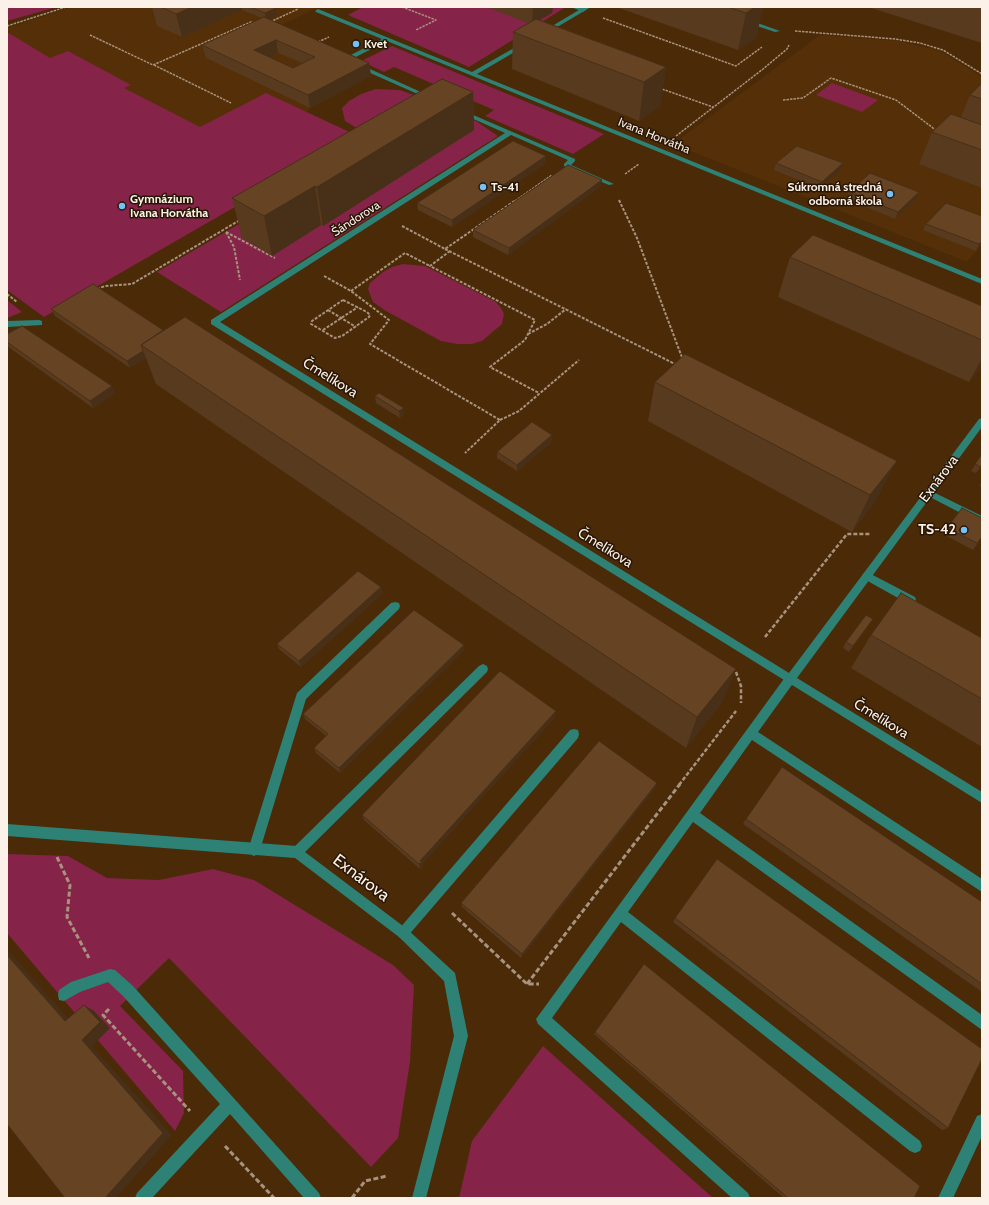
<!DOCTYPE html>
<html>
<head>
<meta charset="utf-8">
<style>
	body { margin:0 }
	#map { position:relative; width:989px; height:1205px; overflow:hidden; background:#4b2a08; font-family:Cabin,sans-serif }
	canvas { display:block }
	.frame { position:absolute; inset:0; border:8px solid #fcf1e8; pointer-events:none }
</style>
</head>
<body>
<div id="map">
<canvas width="989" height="1205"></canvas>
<div class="frame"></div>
</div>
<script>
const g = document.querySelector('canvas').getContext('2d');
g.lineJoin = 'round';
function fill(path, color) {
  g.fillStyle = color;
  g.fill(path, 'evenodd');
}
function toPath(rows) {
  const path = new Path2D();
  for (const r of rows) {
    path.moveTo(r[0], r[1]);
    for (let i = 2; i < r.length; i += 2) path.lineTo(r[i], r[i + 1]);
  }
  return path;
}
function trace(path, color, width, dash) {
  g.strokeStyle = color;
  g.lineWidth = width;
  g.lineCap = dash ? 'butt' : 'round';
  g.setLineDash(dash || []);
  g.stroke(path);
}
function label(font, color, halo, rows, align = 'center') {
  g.font = font + ' Cabin,sans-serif';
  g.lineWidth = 3;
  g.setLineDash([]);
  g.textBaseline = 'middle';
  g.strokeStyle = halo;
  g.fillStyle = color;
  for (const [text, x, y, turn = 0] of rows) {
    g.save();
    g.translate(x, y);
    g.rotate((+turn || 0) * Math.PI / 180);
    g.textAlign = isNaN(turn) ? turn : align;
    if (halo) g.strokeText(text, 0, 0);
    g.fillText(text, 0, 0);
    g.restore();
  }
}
fill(toPath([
	[72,7,320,7,270,30,371,76,310,108,307,112,358,136,44,317,7,290,7,28],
	[820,35,899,41,940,51,982,77,982,244,967,262,673,144]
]), '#552f07');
fill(toPath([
	[7,7,57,7,7,21],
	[363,7,566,7,469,67,348,15],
	[7,32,50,58,68,51,131,85,124,88,200,127,266,93,358,136,44,317,7,290],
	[392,46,604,134,573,154,485,116,494,110,394,67,384,72,361,61],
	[832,83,878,100,862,112,816,95],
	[376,89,400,90,435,103,375,139,345,121,342,108,349,101,361,94],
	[441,106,476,121,498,136,221,312,157,272],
	[403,264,425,266,496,302,501,308,504,314,502,324,482,341,472,344,457,344,441,341,386,311,373,302,368,289,370,283,383,272,392,267],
	[7,300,22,312,7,318],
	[7,854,68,856,107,878,159,880,213,869,254,880,393,965,414,985,410,1062,398,1138,371,1167,169,958,120,1006,183,1071,184,1113,175,1131,7,933],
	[543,1046,713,1198,459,1198,472,1141]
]), '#852349');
trace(toPath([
	[402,7,436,20,416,30],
	[603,18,736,66,762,47],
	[270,22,298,9],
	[7,26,66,7],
	[795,31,895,39,920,43,943,50,982,74],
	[90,35,153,65,251,22,255,23],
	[318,42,329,37],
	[154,65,231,103],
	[659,88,713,107],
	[783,100,803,98,831,78,896,100,937,131],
	[676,136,763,69,787,49,789,45],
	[625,174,639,164],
	[515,201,552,175]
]), '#a8937e', 1.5, [2.5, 1]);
trace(toPath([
	[619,200,637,238,683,360],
	[402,226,445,249,516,200],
	[226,232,275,258],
	[226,232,234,247,240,280],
	[445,249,677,365],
	[450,251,430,266,535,320,525,340,490,367,539,393],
	[324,276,351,291,389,320,370,344,500,420,465,453],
	[97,289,105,286,132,284,240,220],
	[351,291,405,253,430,266],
	[7,294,17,302],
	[343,300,367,312,370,315,369,317,342,336,335,338,311,324,312,321,343,300],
	[328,310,356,327],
	[323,330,358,307],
	[528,334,547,324,566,309],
	[500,420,519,411,579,360]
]), '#a8937e', 2, [3, 1.5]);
trace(toPath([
	[765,637,847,534,871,534],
	[736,672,741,686,741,703],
	[679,785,736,711]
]), '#a8937e', 2.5, [4, 2]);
trace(toPath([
	[57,857,70,885,67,917,89,958],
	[452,913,527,984,539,984],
	[527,984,680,784],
	[109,1009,103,1015,190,1111],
	[225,1146,274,1198],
	[352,1198,365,1181,387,1176]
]), '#a8937e', 3, [5, 2.5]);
fill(toPath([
	[571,7,579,7,586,10,583,12,571,7],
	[745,20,749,20,780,31,775,32,745,22,745,20],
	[39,320,42,321,42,325,7,327,7,321,39,320],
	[929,490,982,516,982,524,926,495,924,493,926,491,929,490],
	[867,572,915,597,916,600,915,603,907,603,864,579,862,576,864,573,867,572],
	[395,602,399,603,400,606,399,609,306,699,260,850,258,854,254,856,250,854,248,850,297,693,391,603,395,602],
	[483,664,487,666,488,669,487,672,301,856,297,858,293,856,291,852,293,848,479,666,483,664],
	[790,674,794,676,795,679,794,682,758,732,982,879,982,892,752,740,700,813,982,1015,982,1030,693,822,628,912,920,1141,922,1146,920,1151,915,1153,910,1151,621,922,552,1018,748,1193,750,1198,732,1198,538,1024,536,1019,786,676,790,674],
	[574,729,578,730,579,734,578,738,407,937,403,939,399,937,397,933,399,929,570,730,574,729],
	[110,969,115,970,133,986,319,1193,321,1198,304,1198,230,1114,152,1198,135,1198,137,1193,220,1104,123,996,108,982,80,992,64,1001,59,1000,58,995,59,990,71,982,110,969]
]), '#2d8275');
fill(toPath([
	[584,7,591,7,547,33,542,32,584,7],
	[318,9,472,72,521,44,525,44,525,46,477,74,982,279,982,284,387,41,350,60,434,98,429,99,343,61,343,59,382,39,316,12,315,11,318,9],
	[460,111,464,111,575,159,575,161,571,165,614,184,609,185,564,166,564,164,568,160,511,135,220,322,789,673,979,419,982,418,982,427,797,678,982,792,982,803,211,324,211,320,505,133,460,113,460,111],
	[7,824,297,846,407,929,455,973,468,1036,426,1198,412,1198,454,1036,444,981,399,937,295,858,7,836,7,824],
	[982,1114,982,1136,953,1198,938,1198,977,1116,982,1114]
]), '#2d8275');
fill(toPath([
	[152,7,273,7,277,15,268,19,369,63,371,76,310,108,206,58,202,45,262,18,242,10,182,37,157,26],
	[278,53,302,63,293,68,269,57],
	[486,7,553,7,552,13,540,20,666,67,660,106,639,121,512,69,513,32,528,23],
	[616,7,763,7,756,38,738,50],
	[868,7,982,7,982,43],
	[982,83,982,188,919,164,932,132,961,117,970,95],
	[473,92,474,130,323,226,321,225,272,256,242,238,232,198],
	[546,156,546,163,452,227,418,210,417,203],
	[776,163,843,163,841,170,820,189,774,170],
	[601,186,508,255,473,237,473,230],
	[849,192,919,192,916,199,895,219,847,199],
	[982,216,982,244,976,251,923,230,926,224],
	[790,257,982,306,982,365,969,382,778,297],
	[93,284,723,701,686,748,156,384,146,358,130,368,55,316,51,309],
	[7,334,115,393,93,408,7,346],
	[655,382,877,499,852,532,648,421],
	[375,396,404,414,400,418,376,403],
	[552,442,517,471,497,458,497,452],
	[982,454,982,465,976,473,971,471],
	[982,482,982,487,979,486],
	[947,528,982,537,973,550,943,534],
	[383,593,301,667,279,649,277,644],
	[869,625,849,652,843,648,846,642],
	[871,635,982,638,982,747,851,668],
	[464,650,340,773,316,753,314,748,326,736,305,719,303,714],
	[555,717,423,863,423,867,420,869,364,820,362,815],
	[657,783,655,788,521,958,462,907,461,903],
	[746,819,982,902,982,992,743,824],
	[675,918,948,1128,942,1130,673,922],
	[595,1032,914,1198,784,1198,594,1034]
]), '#583a1e');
fill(toPath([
	[192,7,242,7,242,10,182,37,176,14],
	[533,7,553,7,552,13,532,24],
	[755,7,763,7,756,38,738,50,746,13],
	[276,8,277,15,266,20,265,13],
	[276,40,278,53,257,63,254,50],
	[369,63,371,76,310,108,308,95],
	[666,67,660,106,639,121,644,82],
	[473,92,474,130,323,226,317,187],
	[546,156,546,163,452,227,452,220],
	[843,163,841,170,820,189,822,182],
	[602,180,601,186,508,255,509,248],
	[315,186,321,225,272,256,264,216],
	[919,192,916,199,895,219,898,212],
	[982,241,982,244,976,251,979,244],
	[143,351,146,358,130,368,127,361],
	[982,358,982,365,969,382],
	[112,386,115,393,93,408,90,401],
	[404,408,404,414,400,418,399,411],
	[552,435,552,442,517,471,517,465],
	[897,461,877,499,852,532,870,495],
	[381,587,383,593,301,667,299,661],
	[873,619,869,625,849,652,853,646],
	[464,645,464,650,340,773,339,768],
	[736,669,723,701,686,748,697,717],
	[556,711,555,717,423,863,423,867,420,869,419,864,420,861],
	[657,783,655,788,521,958,522,954],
	[7,949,76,1027,65,1021,7,955],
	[84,1005,94,1011,110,1028,92,1046,172,1135,116,1198,105,1198,82,1040]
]), '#472f18');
const building = toPath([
	[161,7,192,7,176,14,161,7],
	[250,7,273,7,276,8,265,13,250,7],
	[728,7,755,7,746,13,728,7],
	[264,17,369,63,308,95,202,45,264,17],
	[276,40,315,57,293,68,254,50,276,40],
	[536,19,666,67,644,82,513,32,536,19],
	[442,79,473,92,317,187,315,186,264,216,232,198,442,79],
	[982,83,982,99,970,95,982,83],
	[951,114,982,125,982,150,932,132,951,114],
	[513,141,546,156,452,220,417,203,513,141],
	[797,146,843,163,822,182,776,163,797,146],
	[568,165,602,180,509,248,473,230,568,165],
	[870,173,919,192,898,212,849,192,870,173],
	[946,203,982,216,982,241,979,244,926,224,946,203],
	[813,235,982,306,982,340,790,257,813,235],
	[93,284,163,330,141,345,143,351,127,361,51,309,93,284],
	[185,317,736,669,697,717,141,345,185,317],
	[22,326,112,386,90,401,7,342,7,334,22,326],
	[685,354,897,461,870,495,655,382,685,354],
	[379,393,404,408,399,411,375,396,379,393],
	[532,422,552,435,517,465,497,452,532,422],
	[982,454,982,465,981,467,975,464,982,454],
	[962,508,982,518,982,537,977,543,947,528,962,508],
	[358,571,381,587,299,661,277,644,358,571],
	[901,593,982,638,982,699,871,635,901,593],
	[414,610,464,645,339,768,314,748,328,734,303,714,414,610],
	[866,615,873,619,853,646,846,642,866,615],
	[500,671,556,711,420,861,423,862,419,864,362,815,500,671],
	[599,741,657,783,522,954,461,903,599,741],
	[782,767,982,902,982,984,746,819,782,767],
	[717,859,982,1049,982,1059,948,1128,675,918,717,859],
	[7,955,65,1021,84,1005,100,1022,82,1040,163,1133,105,1198,65,1198,7,1124,7,955],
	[644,964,920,1186,914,1198,788,1198,595,1032,644,964]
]);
fill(building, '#664323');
trace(building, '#472f18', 1);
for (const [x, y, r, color] of [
	[356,44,4,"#75c0f6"],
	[483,187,4,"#75c0f6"],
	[890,194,4,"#75c0f6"],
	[122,206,4,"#75c0f6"],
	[964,530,4,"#75c0f6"]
]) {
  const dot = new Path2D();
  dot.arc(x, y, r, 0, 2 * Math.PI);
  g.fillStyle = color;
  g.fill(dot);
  trace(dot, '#281605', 1.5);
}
label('bold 12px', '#fcf1e8', '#281605', [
	["Kvet",364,44],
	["Ts-41",491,187],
	["Súkromná stredná",882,187,"right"],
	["odborná škola",882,201,"right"],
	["Gymnázium",130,199],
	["Ivana Horvátha",130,213]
], 'left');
label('12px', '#fcf1e8', '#281605', [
	["Ivana Horvátha",654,136,22],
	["Šándorova",356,219,-33]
]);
label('14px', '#fcf1e8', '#281605', [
	["Čmelíkova",330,378,32],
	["Exnárova",939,479,-53],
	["Čmelíkova",605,548,32],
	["Čmelíkova",881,719,32]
]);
label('bold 14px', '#fcf1e8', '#281605', [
	["TS-42",956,530]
], 'right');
label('17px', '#fcf1e8', '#281605', [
	["Exnárova",361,878,37]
]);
</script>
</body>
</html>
